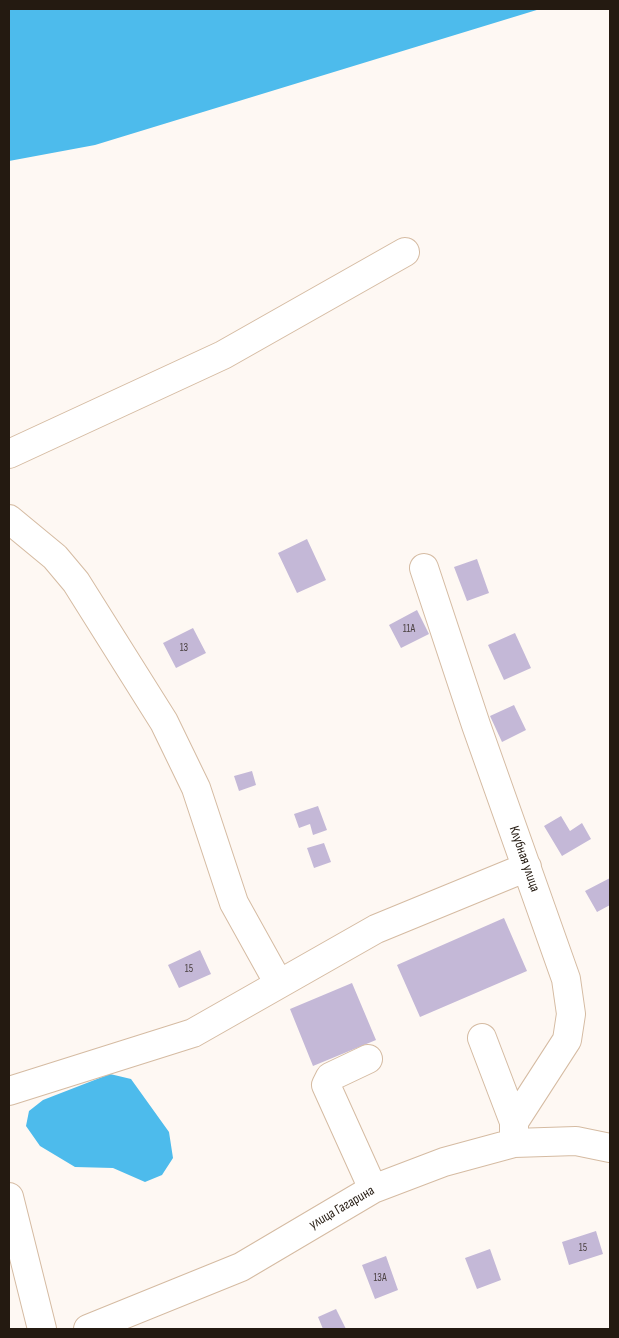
<!DOCTYPE html>
<html>
<head>
<meta charset="utf-8">
<style>
	body { margin:0 }
	#map { position:relative; width:619px; height:1338px; overflow:hidden; background:#fef8f3; font-family:"Sofia Sans Condensed",sans-serif }
	canvas { display:block }
	.frame { position:absolute; inset:0; border:10px solid #241a11; pointer-events:none }
</style>
</head>
<body>
<div id="map">
<canvas width="619" height="1338"></canvas>
<div class="frame"></div>
</div>
<script>
const g = document.querySelector('canvas').getContext('2d');
g.lineJoin = 'round';
function fill(path, color) {
  g.fillStyle = color;
  g.fill(path, 'evenodd');
}
function toPath(rows) {
  const path = new Path2D();
  for (const r of rows) {
    path.moveTo(r[0], r[1]);
    for (let i = 2; i < r.length; i += 2) path.lineTo(r[i], r[i + 1]);
  }
  return path;
}
function trace(path, color, width, dash) {
  g.strokeStyle = color;
  g.lineWidth = width;
  g.lineCap = dash ? 'butt' : 'round';
  g.setLineDash(dash || []);
  g.stroke(path);
}
function label(font, color, halo, rows, align = 'center') {
  g.font = font + ' "Sofia Sans Condensed",sans-serif';
  g.lineWidth = 4.5;
  g.setLineDash([]);
  g.textBaseline = 'middle';
  g.strokeStyle = halo;
  g.fillStyle = color;
  for (const [text, x, y, turn = 0] of rows) {
    g.save();
    g.translate(x, y);
    g.rotate((+turn || 0) * Math.PI / 180);
    g.textAlign = isNaN(turn) ? turn : align;
    if (halo) g.strokeText(text, 0, 0);
    g.fillText(text, 0, 0);
    g.restore();
  }
}
fill(toPath([
	[9,9,540,9,95,145,9,161],
	[110,1074,131,1079,169,1132,173,1158,162,1175,145,1182,113,1168,75,1167,40,1146,26,1126,29,1111,43,1100]
]), '#4dbbec');
fill(toPath([
	[307,539,326,580,297,593,278,553],
	[477,559,489,593,467,601,454,567],
	[417,610,429,634,401,648,389,625],
	[193,628,206,653,176,668,163,643],
	[515,633,531,668,504,680,488,645],
	[514,705,526,730,502,742,490,716],
	[252,771,256,785,239,791,234,776],
	[318,806,327,830,313,835,310,824,299,828,294,814],
	[561,816,570,831,582,823,591,839,562,856,544,826],
	[324,843,331,862,314,868,307,848],
	[610,878,610,905,597,912,585,891],
	[504,918,527,971,420,1017,397,965],
	[200,950,211,974,179,988,168,965],
	[352,983,376,1040,313,1066,290,1009],
	[596,1231,603,1254,569,1265,562,1242],
	[490,1249,501,1280,477,1289,465,1258],
	[386,1256,398,1290,375,1299,362,1265],
	[336,1309,346,1329,323,1329,318,1317]
]), '#c4b8d7');
const minor = toPath([
	[9,454,223,355,405,252],
	[9,519,55,557,76,582,164,722,196,788,234,903,279,984],
	[424,568,476,725,566,979,571,1014,567,1040,514,1122,514,1143],
	[482,1038,514,1122],
	[368,1059,330,1077,326,1085,373,1189],
	[9,1091,193,1033,376,929,527,867],
	[9,1197,42,1329],
	[88,1329,241,1267,373,1189,444,1162,514,1143,576,1141,610,1148]
]);
trace(minor, '#d5bba2', 30);
trace(minor, '#fff', 28);
label('11px', '#4c4242', null, [
	["11А",409,629],
	["13",184,648],
	["15",189,969],
	["15",583,1248],
	["13А",380,1278]
]);
label('14px', '#241a11', '#fff', [
	["Клубная улица",524,859,71],
	["улица Гагарина",342,1208,-30]
]);
</script>
</body>
</html>
